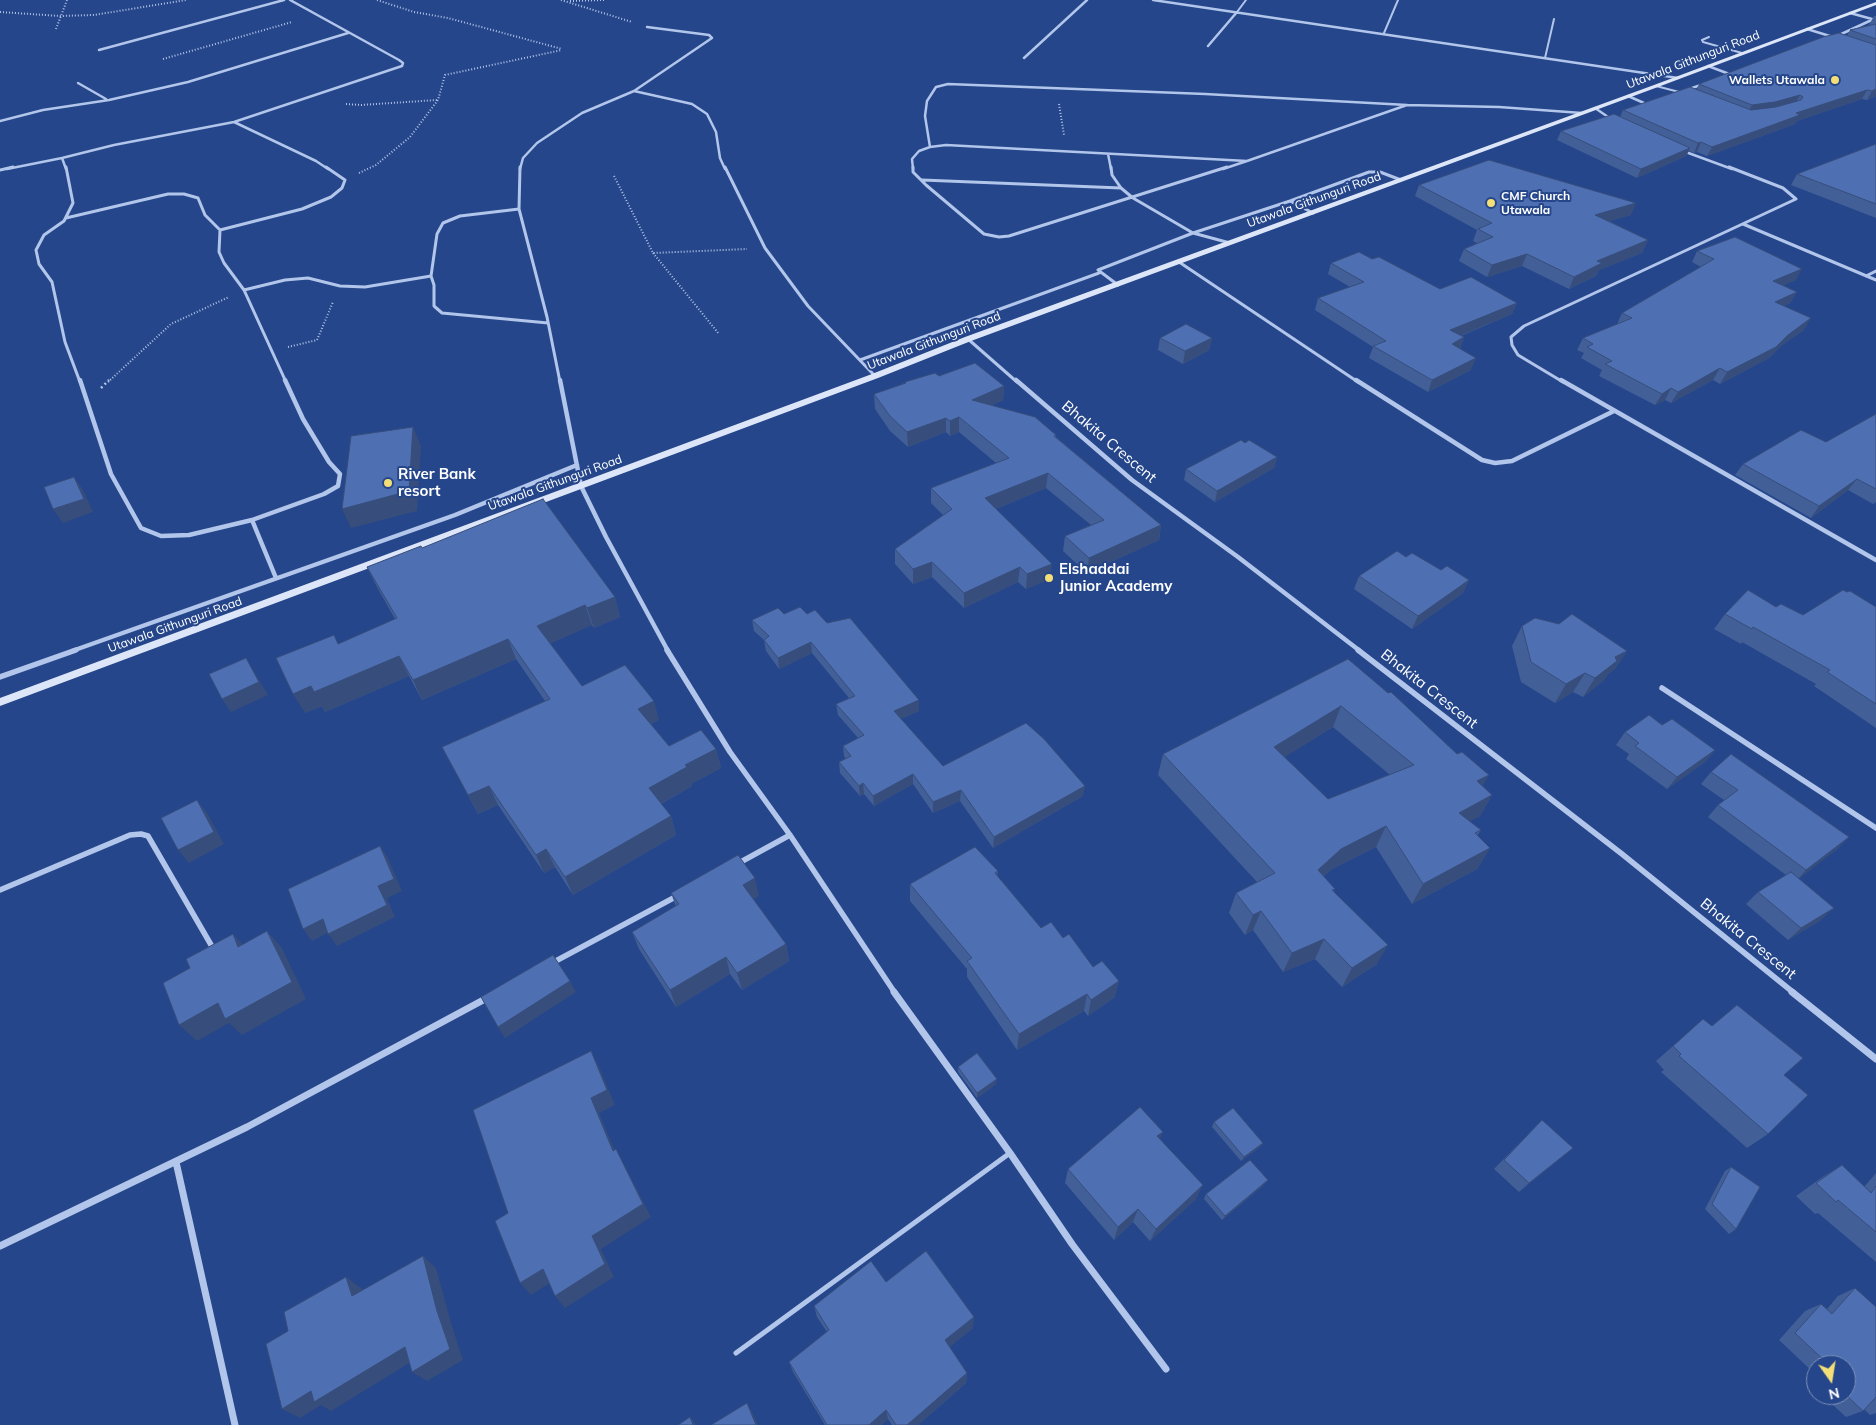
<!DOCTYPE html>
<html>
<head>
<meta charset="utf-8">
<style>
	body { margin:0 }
	#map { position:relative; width:1876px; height:1425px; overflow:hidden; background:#25468a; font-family:Mulish,sans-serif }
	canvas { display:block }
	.north { position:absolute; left:1806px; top:1355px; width:50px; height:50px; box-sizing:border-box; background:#25468a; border:1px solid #7c90b9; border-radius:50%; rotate:167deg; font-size:14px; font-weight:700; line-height:20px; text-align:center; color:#fff }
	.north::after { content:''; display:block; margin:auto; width:18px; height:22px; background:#f3de77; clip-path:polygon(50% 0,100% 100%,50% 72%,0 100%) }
</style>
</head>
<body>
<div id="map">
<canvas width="1876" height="1425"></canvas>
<div class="north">N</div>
</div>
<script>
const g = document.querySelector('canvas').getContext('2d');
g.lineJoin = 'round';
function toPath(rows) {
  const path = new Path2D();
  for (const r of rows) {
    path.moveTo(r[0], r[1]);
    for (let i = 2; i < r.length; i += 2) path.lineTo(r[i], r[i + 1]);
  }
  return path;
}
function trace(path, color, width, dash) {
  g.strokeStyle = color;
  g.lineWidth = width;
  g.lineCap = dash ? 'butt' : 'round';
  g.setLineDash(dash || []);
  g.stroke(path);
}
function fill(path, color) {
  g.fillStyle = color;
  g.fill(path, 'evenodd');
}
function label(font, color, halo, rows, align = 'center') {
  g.font = font + ' Mulish,sans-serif';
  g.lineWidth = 4;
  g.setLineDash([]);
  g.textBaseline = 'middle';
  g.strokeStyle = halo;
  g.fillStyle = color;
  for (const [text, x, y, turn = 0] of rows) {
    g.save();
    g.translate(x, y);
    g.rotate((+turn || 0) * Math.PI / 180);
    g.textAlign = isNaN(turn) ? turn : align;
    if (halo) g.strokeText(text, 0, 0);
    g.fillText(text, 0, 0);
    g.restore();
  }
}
trace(toPath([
	[377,0,414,12,448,18,562,49],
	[561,0,632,22],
	[570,1,604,0],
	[0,12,60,16,94,15,186,0],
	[56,29,67,0],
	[163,59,292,22],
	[346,104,361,105,437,100],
	[1059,104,1064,135],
	[359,173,376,165,410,137,438,100,445,75,562,50],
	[614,176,653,253,747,249],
	[653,253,719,334],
	[288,347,317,340,333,302],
	[108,382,171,324,229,297]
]), '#b2c5ea', 2, [1, 2]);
trace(toPath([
	[101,388,109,380]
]), '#b2c5ea', 2.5, [2, 3]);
trace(toPath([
	[1237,12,1246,0],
	[1384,33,1398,0],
	[1709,37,1702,40,1703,42,1742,53],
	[1545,58,1554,19],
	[1656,86,1683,93]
]), '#b2c5ea', 2);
trace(toPath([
	[736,1353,1010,1153]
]), '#b2c5ea', 5);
trace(toPath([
	[1153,0,1678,78],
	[1850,13,1872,19],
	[1807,29,1833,37],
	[1837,36,1876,18],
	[1208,46,1237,12],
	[99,50,284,0],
	[1024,58,1087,0],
	[1708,66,1732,75],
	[78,83,106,99],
	[1686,90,1704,84],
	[634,91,692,104,707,114,716,132,720,158,725,169],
	[1628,96,1644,103],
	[1595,108,1611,119],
	[0,121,43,110,109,100,188,82,348,33],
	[234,122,316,161,328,169],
	[930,147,925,116,927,101,936,87,948,84,1205,94,1407,105,1499,107,1582,113],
	[1683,151,1732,169],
	[1108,154,1111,169],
	[62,158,114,145,234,122,402,66,403,63,399,60,290,0],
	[1247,161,1407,105],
	[7,169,62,158,66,169],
	[520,169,523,158,537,143,582,113,634,91,712,38,709,35,647,27],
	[913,169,912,159,919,151,930,147,946,145,1247,161],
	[1223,169,1247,161]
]), '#b2c5ea', 2.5);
trace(toPath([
	[66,167,73,203,64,221,44,235,36,250,39,264,52,282,65,342,80,382],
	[520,167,519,209,547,317,560,382],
	[725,167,765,248,808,306,875,376],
	[913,167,913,172,926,185,984,234,999,237,1009,236,1227,167],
	[1111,167,1112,175,1121,188,1133,198,1193,233,1230,243],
	[0,170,13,167],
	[922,180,1121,188],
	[1290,201,1313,213],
	[66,218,168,194,184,194,198,198,205,215,220,230,302,209,331,197,342,188,345,180,326,167],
	[1743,224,1876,280],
	[220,230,219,252,224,263,244,290,286,382],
	[1179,262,1358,382],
	[431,276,434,285,434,306,442,313,548,323],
	[1866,276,1876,271],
	[1118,285,1098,270,1193,233,1290,201,1369,172,1380,172,1401,180],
	[244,290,285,280,308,278,340,286,365,287,431,276,437,234,443,223,460,216,519,209],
	[968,339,1017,382],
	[860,360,1099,273],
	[1563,382,1518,355,1512,345,1511,337,1524,326,1796,199,1783,188,1729,167]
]), '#b2c5ea', 3);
trace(toPath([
	[80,380,111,474,141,528,161,536,189,535,252,520,276,578],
	[560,380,581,486,606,537,668,651],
	[1016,380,1132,480,1238,557,1360,651],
	[1356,380,1482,460,1495,463,1512,461,1614,411],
	[1561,380,1876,560],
	[252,520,324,494,338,486,340,474,329,462,303,419,285,380],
	[72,651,455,515,577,465]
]), '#b2c5ea', 4.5);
trace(toPath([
	[667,650,730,752,790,835,895,993],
	[1358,650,1622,854,1794,993],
	[0,677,76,650],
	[1662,688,1876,828],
	[737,864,790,835],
	[0,890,130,835,141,834,148,836,214,950],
	[552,963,679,895]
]), '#b2c5ea', 5.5);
trace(toPath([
	[894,992,1010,1153,1072,1244,1166,1369],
	[1792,992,1876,1059],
	[176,1162,235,1425],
	[0,1246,247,1127,487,998]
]), '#b2c5ea', 7);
fill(toPath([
	[1876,2,1876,5,1658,87,971,341,878,378,0,706,0,698,872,374,965,337,1654,85,1876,2]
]), '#dde6f8');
fill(toPath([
	[1874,16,1876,16,1876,96,1867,100,1862,99,1797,121,1795,124,1707,156,1697,152,1694,153,1689,151,1686,156,1637,178,1557,140,1561,131,1620,117,1623,110,1696,90,1699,84,1847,36,1850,30,1870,25,1869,25],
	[1876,144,1876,218,1791,185,1797,174],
	[1419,185,1631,215,1609,221,1648,240,1642,253,1599,270,1596,276,1569,289,1522,266,1487,277,1459,261,1464,249,1477,243,1473,241,1477,230,1415,196],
	[1697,251,1796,280,1783,285,1797,292,1790,303,1784,306,1804,330,1781,346,1769,358,1720,384,1713,380,1671,403,1665,400,1655,405,1599,376,1602,370,1581,358,1584,353,1577,350,1583,338,1617,324,1622,313,1701,267,1692,262],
	[1372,259,1440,289,1517,303,1512,314,1461,336,1464,337,1460,349,1471,370,1428,392,1369,358,1373,347,1315,310,1318,298,1350,287,1328,274,1331,263],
	[1160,338,1212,338,1209,350,1183,364,1158,350],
	[939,376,1004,386,1003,400,992,405,1056,435,1056,437,1161,525,1159,540,1087,573,1063,551,1065,536,1091,525,1046,488,996,509,1050,579,1026,589,1018,582,964,608,932,577,913,584,895,564,895,549,943,515,931,503,931,488,996,463,959,432,950,436,946,432,908,447,890,431,875,409,874,394,905,383,905,382],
	[1876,414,1876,502,1873,504,1848,490,1811,518,1735,475,1743,464,1826,442],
	[1245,443,1277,457,1274,468,1215,502,1184,480,1186,469],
	[422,548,615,597,620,617,594,628,592,625,550,643,582,686,659,720,651,724,669,746,716,749,721,768,691,784,692,786,661,804,671,816,676,835,573,895,555,867,544,873,498,805,478,814,442,747,545,701,516,659,422,700,409,676,325,712,322,706,305,713,395,619,377,587,367,567],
	[1441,570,1469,580,1463,593,1412,629,1354,589,1359,576],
	[1776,607,1803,615,1876,607,1876,728,1814,686,1816,684,1742,642,1741,644,1714,629,1725,614],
	[784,614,807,614,827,623,919,700,919,711,901,719,943,766,1083,796,993,848,960,801,933,813,913,784,874,806,864,794,860,796,840,773,839,762,846,759,844,756,843,746,858,738,838,715,836,704,849,698,812,653,779,669,766,651,764,640,754,631,752,620],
	[1522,626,1627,651,1614,670,1609,673,1604,680,1583,697,1573,692,1555,703,1521,682,1512,646],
	[1348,659,1492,795,1480,816,1469,821,1481,830,1477,836,1490,848,1477,869,1412,904,1376,847,1332,869,1324,876,1334,891,1377,964,1342,987,1315,959,1283,972,1253,930,1245,935,1229,913,1236,893,1257,882,1158,775,1163,754],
	[1333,727,1390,775,1328,799,1284,757],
	[1662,725,1715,750,1705,762,1667,789,1626,759,1629,754,1616,745,1625,732],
	[1711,772,1849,837,1837,849,1799,878,1821,920,1788,940,1746,904,1758,892,1786,875,1708,817,1718,805,1724,800,1701,784],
	[998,871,997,876,1041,928,1063,938,1115,997,1088,1016,1084,1011,1017,1050,967,977,967,969,910,901,910,884],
	[671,893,759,896,753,899,786,944,789,961,742,990,730,974,676,1007,639,949,632,932,676,907],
	[1712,1026,1784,1075,1768,1134,1747,1148,1661,1072,1664,1070,1656,1061,1673,1046],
	[958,1067,996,1084,977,1098,958,1072],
	[1542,1120,1573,1148,1562,1157,1519,1192,1494,1169],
	[1214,1122,1263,1143,1260,1147,1241,1161,1212,1127],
	[1160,1139,1196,1199,1150,1241,1133,1222,1114,1240,1065,1183,1068,1169],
	[1842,1165,1864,1187,1876,1173,1876,1262,1818,1213,1815,1214,1796,1196,1821,1178],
	[1731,1167,1736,1229,1729,1234,1705,1209,1725,1171],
	[1265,1184,1222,1220,1204,1199,1206,1194],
	[886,1282,973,1328,949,1347,967,1373,966,1383,918,1425,892,1425,888,1419,881,1425,825,1425,793,1372,789,1362,827,1332,817,1317,814,1306],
	[1855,1288,1876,1307,1876,1413,1870,1415,1865,1410,1863,1411,1846,1417,1822,1395,1846,1395,1846,1365,1816,1365,1816,1389,1807,1381,1814,1373,1779,1340,1805,1311,1821,1304,1827,1309,1838,1296]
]), '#435f98');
fill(toPath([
	[1876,89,1876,96,1867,100,1872,91],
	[1867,90,1862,99,1797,121,1795,124,1707,156,1712,147,1796,113],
	[1800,95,1795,104,1747,114,1752,105],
	[1701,142,1697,152,1694,153,1698,143],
	[1690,148,1686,156,1637,178,1641,169],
	[1636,203,1631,215,1590,227,1595,215],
	[1648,240,1642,253,1599,270,1596,276,1569,289,1574,277,1597,261],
	[1527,254,1522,266,1487,277,1492,265],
	[1802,269,1796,280,1767,292,1773,281],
	[1797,292,1790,303,1769,314,1775,302],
	[1517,303,1512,314,1445,342,1450,330],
	[1811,318,1804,330,1781,346,1769,358,1720,384,1727,372,1788,335],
	[1464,337,1460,349,1452,344],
	[1212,338,1209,350,1183,364,1185,351],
	[1476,358,1471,370,1428,392,1432,380],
	[1720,368,1713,380,1671,403,1678,392],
	[1004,386,1003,400,971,415,972,400],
	[1671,388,1665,400,1655,405,1662,394],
	[959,417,959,432,950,436,950,421],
	[946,418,946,432,908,447,907,432],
	[413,427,421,446,417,511,351,528,342,509],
	[1277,457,1274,468,1215,502,1217,491],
	[1048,473,1046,488,984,514,985,498],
	[74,477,83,490,93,512,63,523,53,509],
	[1857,479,1848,490,1811,518,1819,506],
	[1161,525,1159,540,1087,573,1089,558],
	[932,562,932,577,913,584,913,569],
	[1052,564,1050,579,1026,589,1027,574],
	[1020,567,1018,582,964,608,964,593],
	[1469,580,1463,593,1412,629,1418,616],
	[615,597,620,617,594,628,587,608],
	[585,605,592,625,545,646,537,626],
	[508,639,516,659,422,700,413,680],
	[811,642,812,653,779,669,778,658],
	[1627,651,1614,670,1609,673,1604,680,1583,697,1595,678,1615,657],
	[399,656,409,676,325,712,322,706,305,713,293,694,311,686],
	[246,658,268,695,231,712,222,699],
	[1585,673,1573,692,1555,703,1566,684],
	[919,700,919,711,895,722,894,711],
	[654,701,659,720,643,728,638,709],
	[1341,706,1333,727,1267,768,1274,747],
	[716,749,721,768,691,784,692,786,655,807,649,788,685,765],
	[1715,750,1705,762,1667,789,1677,777],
	[913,774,913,784,874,806,873,796],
	[1489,775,1477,796,1477,781],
	[863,783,864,794,860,796,859,786],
	[489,786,498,805,478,814,468,795],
	[1085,786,1083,796,993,848,994,837],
	[961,790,960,801,933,813,933,802],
	[1492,795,1480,816,1447,834,1459,813],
	[197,800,207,813,224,844,189,863,178,850],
	[671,816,676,835,573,895,565,877],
	[1386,826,1376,847,1332,869,1309,890,1318,870,1341,849],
	[1849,837,1837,849,1795,882,1806,870],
	[380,846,388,858,402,891,387,898,395,917,337,946,328,934,378,886],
	[1490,848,1477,869,1412,904,1423,884],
	[546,849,555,867,544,873,536,855],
	[755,878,759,896,747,903,743,885],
	[1834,908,1821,920,1788,940,1801,928],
	[1261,911,1253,930,1245,935,1253,915],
	[323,919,332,931,312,941,303,929],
	[267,931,282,948,306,999,242,1035,229,1023,197,1041,179,1025,218,1003],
	[233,934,249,951,238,947],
	[1324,939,1315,959,1283,972,1292,953],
	[786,944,789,961,742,990,737,973],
	[1388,945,1377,964,1342,987,1352,968],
	[726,957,730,974,676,1007,670,990],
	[570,981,576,992,505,1038,498,1027],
	[1119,981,1115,997,1088,1016,1091,1000],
	[1087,994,1084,1011,1017,1050,1019,1034],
	[591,1051,599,1067,615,1105,599,1113,621,1165,613,1151,591,1098],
	[997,1079,996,1084,977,1098,977,1093],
	[1163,1132,1157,1146,1157,1136],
	[1263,1143,1260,1147,1241,1161,1244,1157],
	[1573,1148,1562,1157,1519,1192,1529,1183],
	[616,1149,651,1217,601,1249,614,1277,565,1308,555,1296,592,1236],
	[1268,1180,1265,1184,1222,1220,1225,1216],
	[1203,1185,1196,1199,1150,1241,1156,1229],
	[1138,1209,1133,1222,1114,1240,1118,1227],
	[423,1256,436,1268,451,1323,463,1360,427,1381,412,1372,437,1311],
	[543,1269,553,1281,531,1295,520,1283],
	[346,1277,362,1289,368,1307,352,1296],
	[974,1317,973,1328,945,1351,945,1340],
	[405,1347,419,1357,331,1411,321,1405,300,1418,282,1409,311,1391],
	[967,1373,966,1383,918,1425,907,1425],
	[747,1403,752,1412,758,1425,756,1425],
	[886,1410,888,1419,881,1425,869,1425],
	[690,1417,696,1425,693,1425]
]), '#374e7c');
const building = toPath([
	[1876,24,1876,39,1850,30,1876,24],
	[1839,33,1876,45,1876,89,1872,91,1867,90,1796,113,1800,115,1712,147,1701,142,1698,143,1623,110,1690,87,1751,110,1776,107,1801,100,1803,97,1800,95,1775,102,1752,105,1699,84,1823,37,1839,33],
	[1614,114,1690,148,1641,169,1561,131,1614,114],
	[1876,144,1876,204,1797,174,1876,144],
	[1489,160,1636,203,1595,215,1648,240,1597,261,1602,263,1574,277,1527,254,1492,265,1464,249,1493,237,1478,229,1492,223,1419,185,1489,160],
	[1735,237,1802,269,1773,281,1797,292,1775,302,1811,318,1788,335,1776,347,1727,372,1720,368,1678,392,1671,388,1662,394,1605,364,1612,361,1587,347,1593,344,1583,338,1632,318,1622,313,1714,259,1697,251,1735,237],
	[1359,252,1372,259,1379,257,1440,289,1471,277,1517,303,1450,330,1464,337,1452,344,1476,358,1432,380,1373,346,1386,341,1318,298,1364,282,1331,263,1359,252],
	[1186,324,1212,338,1185,351,1160,338,1186,324],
	[975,363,1004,386,972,400,1035,417,1056,435,1054,436,1161,525,1089,558,1065,536,1104,520,1048,473,985,498,1052,564,1027,574,1020,567,964,593,932,562,913,569,895,549,952,509,931,488,1009,458,959,417,950,421,946,418,907,432,890,416,874,394,906,383,905,382,935,373,939,376,975,363],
	[1876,414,1876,489,1857,479,1819,506,1743,464,1801,430,1826,442,1876,414],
	[413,427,409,491,342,509,351,436,413,427],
	[1241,440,1245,443,1249,440,1277,457,1217,491,1186,469,1241,440],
	[74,477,84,499,53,509,44,487,74,477],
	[543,499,615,597,587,608,585,605,537,626,582,686,625,665,654,701,638,709,669,746,701,730,716,749,685,765,687,767,649,788,671,816,565,877,546,849,536,855,489,786,468,795,442,747,550,699,508,639,413,680,399,656,314,692,311,686,293,694,276,658,334,635,338,644,397,618,367,567,421,546,422,548,543,499],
	[1397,551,1406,557,1412,553,1441,570,1447,566,1469,580,1418,616,1359,576,1397,551],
	[1748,590,1776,607,1781,604,1803,615,1843,590,1847,592,1850,591,1876,607,1876,704,1827,672,1830,670,1753,627,1752,629,1725,614,1748,590],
	[800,607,807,614,815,610,827,623,850,618,919,700,894,711,943,766,1026,723,1044,739,1085,786,994,837,961,790,933,802,913,774,873,796,863,783,859,786,839,762,851,756,843,746,864,735,836,704,855,696,811,642,778,658,764,640,769,636,752,620,778,608,784,614,800,607],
	[1572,614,1627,651,1615,657,1617,661,1595,678,1585,673,1566,684,1531,662,1522,626,1535,618,1559,624,1572,614],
	[246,658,259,682,222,699,209,674,246,658],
	[1348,659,1388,693,1391,692,1457,754,1462,752,1489,775,1477,781,1492,795,1459,813,1481,830,1475,833,1490,848,1423,884,1386,826,1341,849,1318,870,1335,889,1332,890,1388,945,1352,968,1324,939,1292,953,1261,911,1253,915,1236,893,1275,873,1163,754,1348,659],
	[1341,706,1414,765,1328,799,1274,747,1341,706],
	[1649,715,1662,725,1672,719,1715,750,1677,777,1635,746,1639,743,1625,732,1649,715],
	[1731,754,1849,837,1806,870,1718,805,1738,790,1711,772,1731,754],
	[197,800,214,832,178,850,161,818,197,800],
	[380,846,394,879,378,886,387,905,328,934,323,919,303,929,288,889,380,846],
	[975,847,998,871,995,873,1041,928,1051,922,1063,938,1069,934,1093,967,1102,961,1119,981,1091,1000,1087,994,1019,1034,967,961,972,958,910,884,975,847],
	[738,855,755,878,743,885,786,944,737,973,726,957,670,990,632,932,679,904,671,893,738,855],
	[1791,872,1834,908,1801,928,1758,892,1791,872],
	[267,931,292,982,225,1019,218,1003,179,1025,163,983,190,968,186,959,233,934,238,947,267,931],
	[553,955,570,981,498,1027,481,997,553,955],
	[1737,1005,1803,1058,1784,1075,1808,1095,1768,1134,1679,1056,1681,1054,1673,1046,1703,1019,1712,1026,1737,1005],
	[591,1051,607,1090,591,1098,613,1151,616,1149,643,1204,592,1236,605,1264,555,1296,543,1269,520,1283,495,1221,508,1213,473,1110,591,1051],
	[977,1053,997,1079,977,1093,958,1067,977,1053],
	[1140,1107,1163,1132,1157,1136,1203,1185,1156,1229,1138,1209,1118,1227,1068,1169,1140,1107],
	[1233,1108,1263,1143,1244,1157,1214,1122,1233,1108],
	[1542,1120,1573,1148,1529,1183,1504,1160,1542,1120],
	[1250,1160,1268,1180,1225,1216,1206,1194,1250,1160],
	[1842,1165,1871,1193,1876,1186,1876,1232,1838,1200,1836,1202,1816,1183,1842,1165],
	[1731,1167,1760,1187,1736,1229,1712,1204,1731,1167],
	[926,1251,974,1317,945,1340,967,1373,907,1425,896,1425,886,1410,869,1425,827,1425,789,1362,829,1330,814,1306,871,1261,886,1282,926,1251],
	[423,1256,437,1311,450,1349,412,1372,405,1347,314,1402,311,1391,282,1409,266,1344,288,1331,284,1312,346,1277,352,1296,423,1256],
	[1855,1288,1876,1307,1876,1397,1863,1411,1846,1395,1846,1365,1829,1365,1795,1333,1821,1304,1832,1314,1855,1288],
	[747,1403,756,1425,711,1425,747,1403],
	[690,1417,693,1425,678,1425,690,1417]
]);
fill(building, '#4e6fb1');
trace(building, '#374e7c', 1);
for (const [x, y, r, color] of [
	[1835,80,5,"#f3de77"],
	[1491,203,5,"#f3de77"],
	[388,483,5,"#f3de77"],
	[1049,578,5,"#f3de77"]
]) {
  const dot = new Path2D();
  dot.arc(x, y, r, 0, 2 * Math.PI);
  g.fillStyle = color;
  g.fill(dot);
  trace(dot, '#25468a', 2);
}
label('12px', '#fff', '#25468a', [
	["Utawala Githunguri Road",1693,60,-21],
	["Utawala Githunguri Road",1314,200,-20],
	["Utawala Githunguri Road",934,341,-21],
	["Utawala Githunguri Road",555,483,-20],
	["Utawala Githunguri Road",175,625,-20]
]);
label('bold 12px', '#fff', '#25468a', [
	["Wallets Utawala",1825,80],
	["CMF Church",1501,196,"left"],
	["Utawala",1501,210,"left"]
], 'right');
label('15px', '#fff', '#25468a', [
	["Bhakita Crescent",1109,442,40],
	["Bhakita Crescent",1429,689,38],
	["Bhakita Crescent",1748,939,39]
]);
label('bold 15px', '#fff', '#25468a', [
	["River Bank",398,474],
	["resort",398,491],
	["Elshaddai",1059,569],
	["Junior Academy",1059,586]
], 'left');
</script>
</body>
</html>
